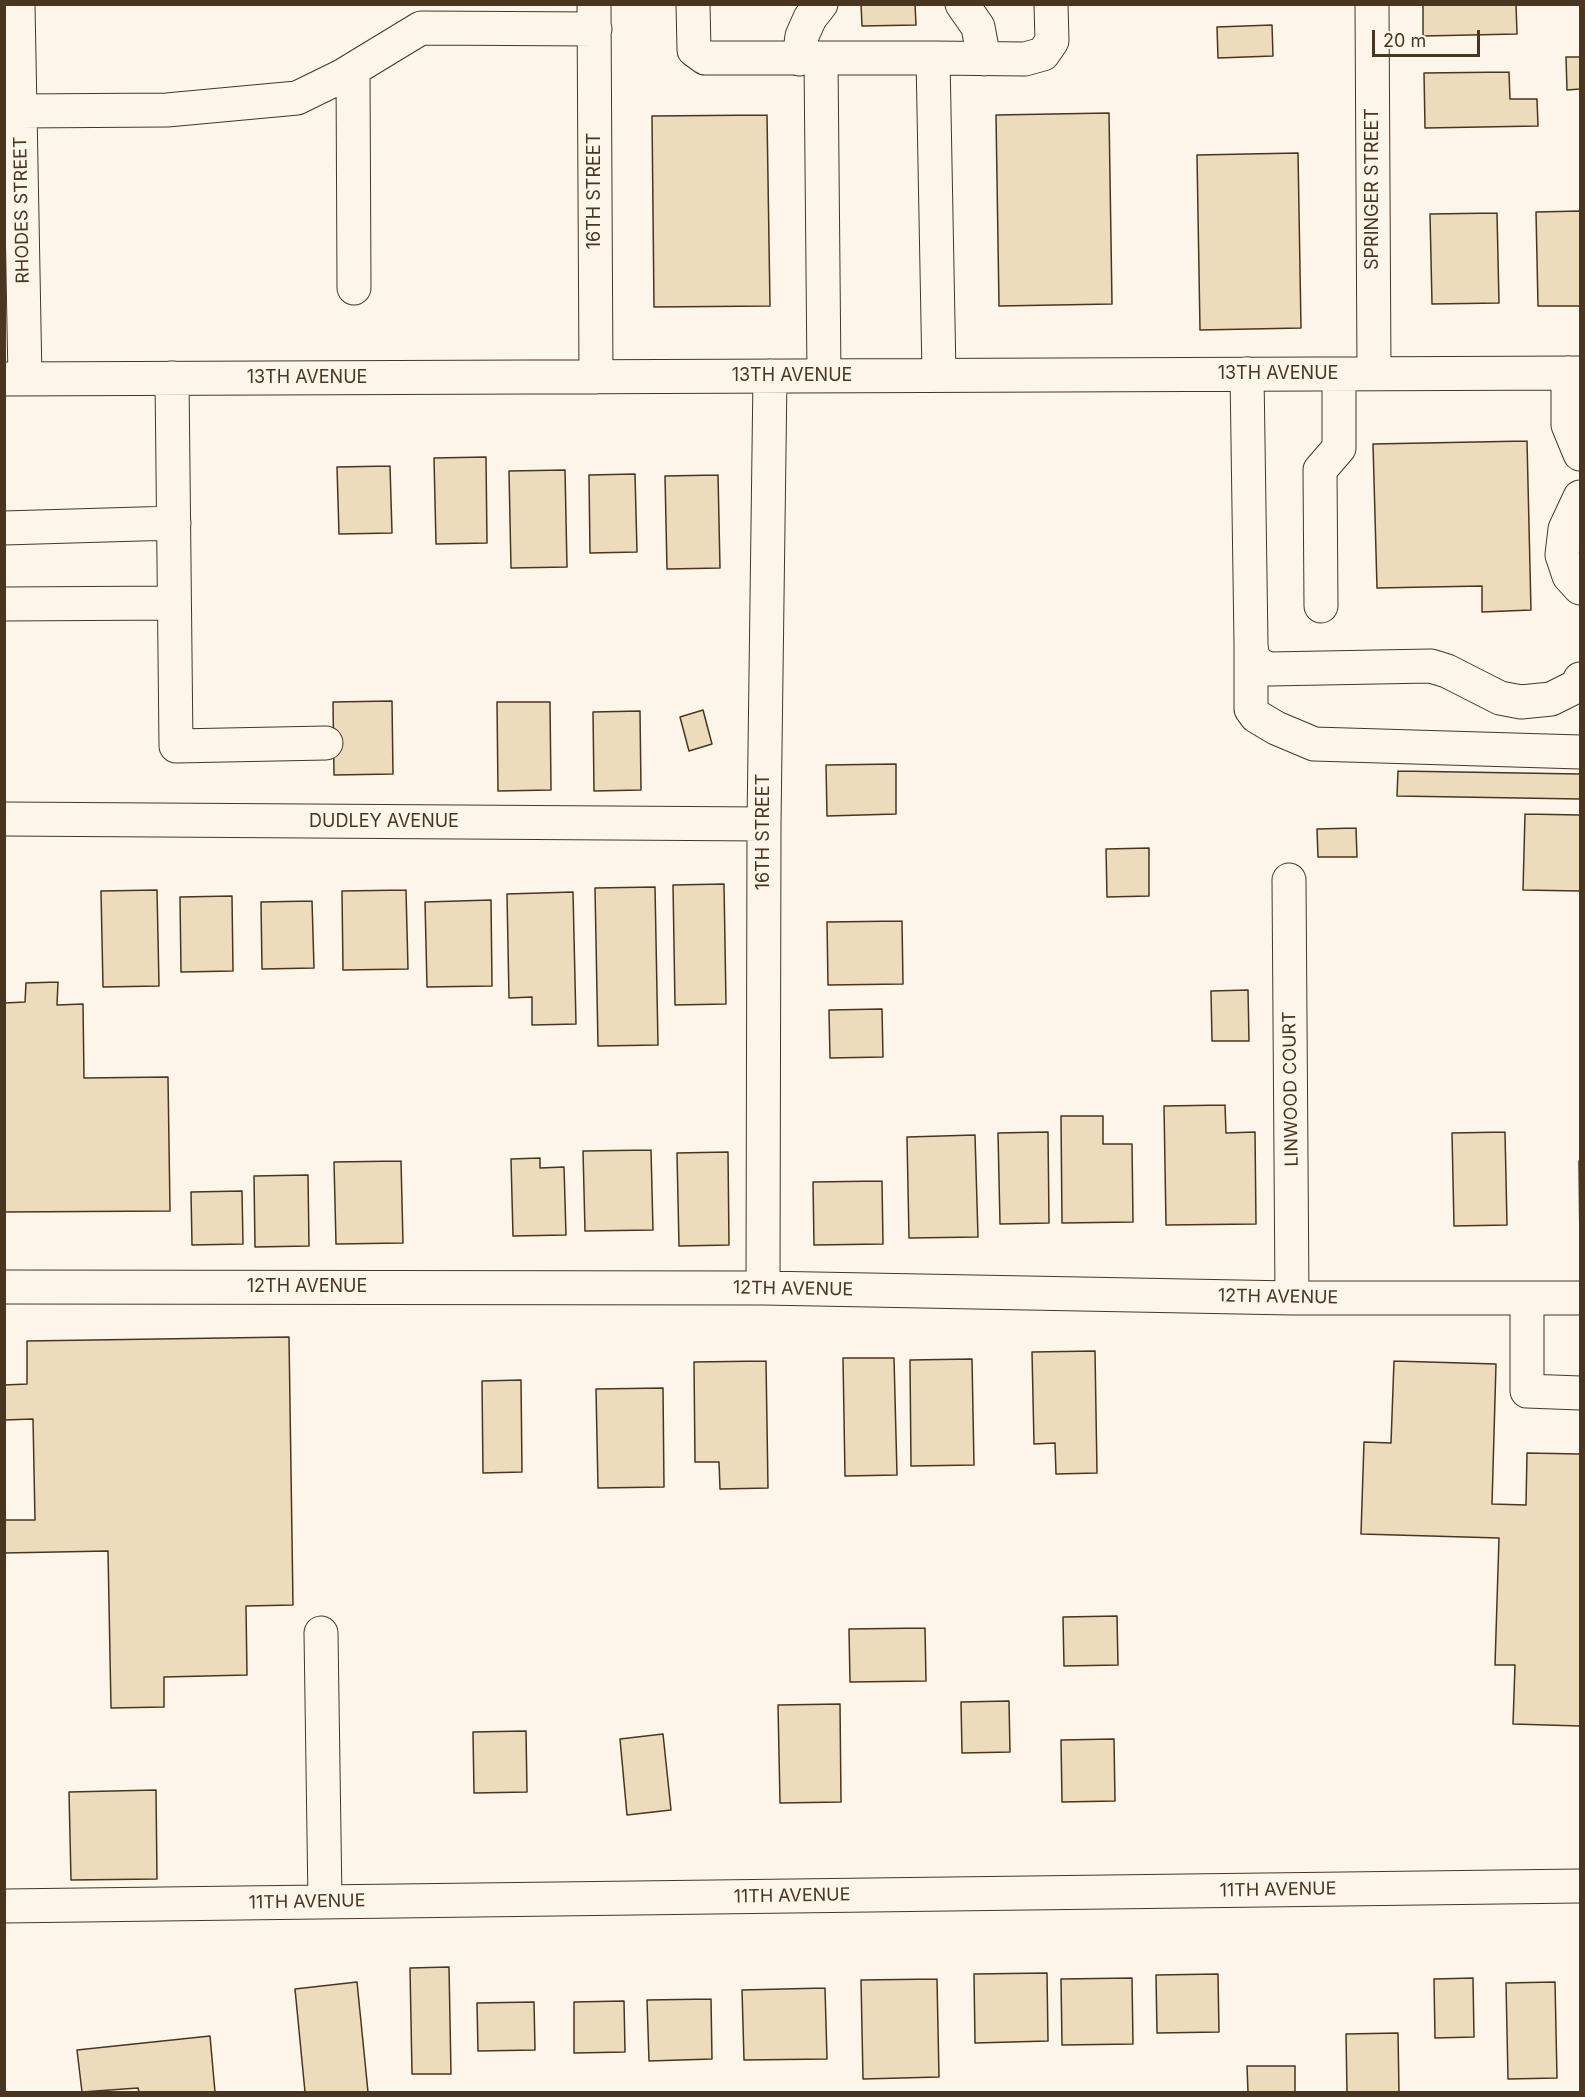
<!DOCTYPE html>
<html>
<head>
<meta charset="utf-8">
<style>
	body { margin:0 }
	#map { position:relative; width:1585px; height:2097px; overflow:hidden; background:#fbf6e9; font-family:Inter,sans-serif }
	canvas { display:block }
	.frame { position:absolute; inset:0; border:6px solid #4a3520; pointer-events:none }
	.scale { position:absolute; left:1372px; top:30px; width:108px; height:27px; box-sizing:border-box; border:3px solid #4a3520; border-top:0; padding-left:8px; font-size:18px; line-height:21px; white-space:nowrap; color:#4a3520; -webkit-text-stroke:4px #fbf6e9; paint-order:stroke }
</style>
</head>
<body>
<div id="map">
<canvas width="1585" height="2097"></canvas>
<div class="frame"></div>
<div class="scale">20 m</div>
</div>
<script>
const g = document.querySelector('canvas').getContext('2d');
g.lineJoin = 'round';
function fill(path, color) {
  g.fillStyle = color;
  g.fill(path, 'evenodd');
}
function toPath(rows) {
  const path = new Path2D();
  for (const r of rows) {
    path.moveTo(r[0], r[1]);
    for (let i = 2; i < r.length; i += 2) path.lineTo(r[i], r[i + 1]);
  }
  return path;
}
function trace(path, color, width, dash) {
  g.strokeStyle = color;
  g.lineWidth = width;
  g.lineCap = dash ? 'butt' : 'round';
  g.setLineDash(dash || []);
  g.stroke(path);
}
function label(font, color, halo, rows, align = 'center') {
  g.font = font + ' Inter,sans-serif';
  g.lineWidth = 4.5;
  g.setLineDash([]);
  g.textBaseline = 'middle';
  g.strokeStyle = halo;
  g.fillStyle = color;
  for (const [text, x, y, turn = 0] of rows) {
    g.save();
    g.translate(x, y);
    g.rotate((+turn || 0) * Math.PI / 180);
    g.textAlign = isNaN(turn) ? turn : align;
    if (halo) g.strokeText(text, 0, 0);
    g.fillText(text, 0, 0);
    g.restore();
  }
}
const building = toPath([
	[861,4,915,4,916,25,862,26,861,4],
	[1423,4,1516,4,1517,34,1423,36,1423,4],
	[1272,25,1273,56,1218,58,1217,27,1272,25],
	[1566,57,1580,57,1580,89,1567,90,1566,57],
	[1509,72,1510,99,1537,99,1538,126,1425,128,1424,73,1509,72],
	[1109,113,1112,304,999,306,996,115,1109,113],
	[767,115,770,306,654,307,652,116,767,115],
	[1298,153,1301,328,1200,330,1197,155,1298,153],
	[1580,211,1580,306,1538,306,1536,212,1580,211],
	[1497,213,1499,303,1432,304,1430,214,1497,213],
	[1527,441,1531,610,1482,612,1482,586,1377,588,1373,444,1527,441],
	[486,457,487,543,436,544,434,458,486,457],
	[390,466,392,533,339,534,337,467,390,466],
	[565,470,567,567,511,568,509,471,565,470],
	[635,474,637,552,590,553,589,475,635,474],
	[718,475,720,568,667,569,665,476,718,475],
	[392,701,393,774,334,775,333,702,392,701],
	[497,702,550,702,551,790,498,791,497,702],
	[703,710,712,744,689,751,680,717,703,710],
	[640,711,641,790,594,791,593,712,640,711],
	[896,764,896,814,827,816,826,765,896,764],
	[1398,771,1580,774,1580,799,1397,796,1398,771],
	[1525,814,1580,815,1580,891,1523,890,1525,814],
	[1356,828,1357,857,1318,857,1317,829,1356,828],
	[1149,848,1149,896,1107,897,1106,849,1149,848],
	[724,884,726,1004,675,1005,673,885,724,884],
	[655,887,658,1045,598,1046,595,888,655,887],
	[157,890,159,986,103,987,101,891,157,890],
	[406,890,408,969,343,970,342,891,406,890],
	[573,892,576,1024,532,1025,532,997,509,998,507,894,573,892],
	[232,896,233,971,181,972,180,897,232,896],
	[491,900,492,986,427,987,425,902,491,900],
	[312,901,314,968,262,969,261,902,312,901],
	[902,921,903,984,828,985,827,922,902,921],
	[58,982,57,1005,83,1004,84,1078,168,1077,170,1211,4,1212,4,1003,25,1002,26,983,58,982],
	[1248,990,1249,1041,1212,1041,1211,991,1248,990],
	[882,1009,883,1057,830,1058,829,1010,882,1009],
	[1225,1105,1226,1133,1255,1132,1256,1224,1166,1225,1164,1106,1225,1105],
	[1061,1116,1103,1116,1103,1144,1132,1144,1133,1222,1062,1223,1061,1116],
	[1048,1132,1049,1223,1000,1224,998,1133,1048,1132],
	[1505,1132,1507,1225,1454,1226,1452,1133,1505,1132],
	[975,1135,978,1237,909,1238,907,1137,975,1135],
	[651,1150,653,1230,585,1231,583,1151,651,1150],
	[728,1152,729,1245,679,1246,677,1153,728,1152],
	[540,1158,540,1168,564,1167,566,1235,513,1236,511,1159,540,1158],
	[401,1161,403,1243,336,1244,334,1162,401,1161],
	[1579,1161,1580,1161,1580,1248,1579,1161],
	[308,1175,309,1246,255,1247,254,1176,308,1175],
	[882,1181,883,1244,814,1245,813,1182,882,1181],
	[242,1191,243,1244,192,1245,191,1192,242,1191],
	[289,1337,293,1605,246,1606,247,1675,164,1677,164,1707,111,1708,108,1551,4,1553,4,1520,35,1520,33,1419,4,1420,4,1385,27,1384,27,1341,289,1337],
	[1095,1351,1097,1473,1056,1474,1055,1443,1034,1444,1032,1352,1095,1351],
	[843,1358,894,1358,897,1475,845,1476,843,1358],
	[972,1359,974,1465,911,1466,910,1360,972,1359],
	[766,1361,768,1488,720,1489,719,1462,695,1462,694,1362,766,1361],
	[1394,1361,1496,1364,1492,1504,1526,1505,1527,1453,1580,1454,1580,1726,1513,1724,1515,1665,1495,1665,1499,1538,1361,1534,1364,1442,1391,1443,1394,1361],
	[521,1380,522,1472,483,1473,482,1381,521,1380],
	[663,1388,664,1487,598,1488,596,1389,663,1388],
	[1117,1616,1118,1665,1064,1666,1063,1617,1117,1616],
	[925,1628,926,1681,850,1682,849,1629,925,1628],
	[1009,1701,1010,1752,962,1753,961,1702,1009,1701],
	[840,1704,841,1802,780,1803,778,1705,840,1704],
	[526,1731,527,1792,474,1793,473,1732,526,1731],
	[663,1734,671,1810,627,1815,620,1739,663,1734],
	[1114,1739,1115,1801,1062,1802,1061,1740,1114,1739],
	[156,1790,157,1879,71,1880,69,1792,156,1790],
	[449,1967,451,2074,412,2074,410,1968,449,1967],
	[1047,1973,1048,2041,975,2043,974,1974,1047,1973],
	[1218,1974,1219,2032,1157,2033,1156,1975,1218,1974],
	[1132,1978,1133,2044,1062,2045,1061,1979,1132,1978],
	[1473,1978,1474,2037,1435,2038,1434,1979,1473,1978],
	[937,1979,939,2077,863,2079,861,1980,937,1979],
	[357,1982,368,2092,305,2092,295,1989,357,1982],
	[1555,1982,1557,2078,1508,2079,1506,1983,1555,1982],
	[825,1988,827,2059,744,2060,742,1990,825,1988],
	[711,1999,712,2059,649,2061,647,2000,711,1999],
	[624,2001,625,2052,574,2053,574,2002,624,2001],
	[534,2002,535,2050,478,2051,477,2003,534,2002],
	[1398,2033,1399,2092,1347,2092,1346,2034,1398,2033],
	[210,2036,215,2092,139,2092,138,2088,82,2092,77,2050,210,2036],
	[1247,2066,1295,2066,1295,2092,1248,2092,1247,2066]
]);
fill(building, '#ecdcbc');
trace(building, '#4a3520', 1.5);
const minor = toPath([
	[18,4,25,379],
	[594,4,596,377],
	[693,4,694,50,705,58,933,58],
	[962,4,978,27,984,59],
	[1372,4,1374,373],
	[799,59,802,36,810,18,821,4],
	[821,59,824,376],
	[353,70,354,288],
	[20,111,167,110,297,98,342,76,421,28,595,29],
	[1568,373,1568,425,1580,454],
	[1247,374,1251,644,1252,655,1258,664,1269,669,1431,666,1447,671,1500,698,1521,702,1551,699,1577,686,1580,679],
	[939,375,933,58,1025,59,1043,54,1052,41,1051,4],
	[172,378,176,746,326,743],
	[4,379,1580,373],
	[1580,497,1565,529,1562,555,1569,576,1580,588],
	[4,528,174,523],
	[4,604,174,603],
	[1321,606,1320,470,1339,448,1339,374],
	[1251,644,1251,709,1256,716,1276,728,1314,744,1580,752],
	[4,819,764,824],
	[1289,880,1292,1298],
	[4,1287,763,1288,1292,1298,1580,1298],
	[763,1288,764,824,770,376],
	[1527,1298,1527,1391,1580,1393],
	[321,1633,325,1902],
	[4,1906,1580,1886]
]);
trace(minor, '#4a3520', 35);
trace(minor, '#fbf6e9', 33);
label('18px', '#4a3520', '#fbf6e9', [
	["SPRINGER STREET",1373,189,-90],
	["16TH STREET",595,191,-90],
	["RHODES STREET",22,210,-91],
	["13TH AVENUE",1278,374],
	["13TH AVENUE",792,376],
	["13TH AVENUE",307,378],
	["DUDLEY AVENUE",384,822],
	["16TH STREET",764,832,-90],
	["LINWOOD COURT",1291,1089,-91],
	["12TH AVENUE",307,1287],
	["12TH AVENUE",793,1289,1],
	["12TH AVENUE",1278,1297,1],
	["11TH AVENUE",1278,1890,-1],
	["11TH AVENUE",792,1896,-1],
	["11TH AVENUE",307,1902,-1]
]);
</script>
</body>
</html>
